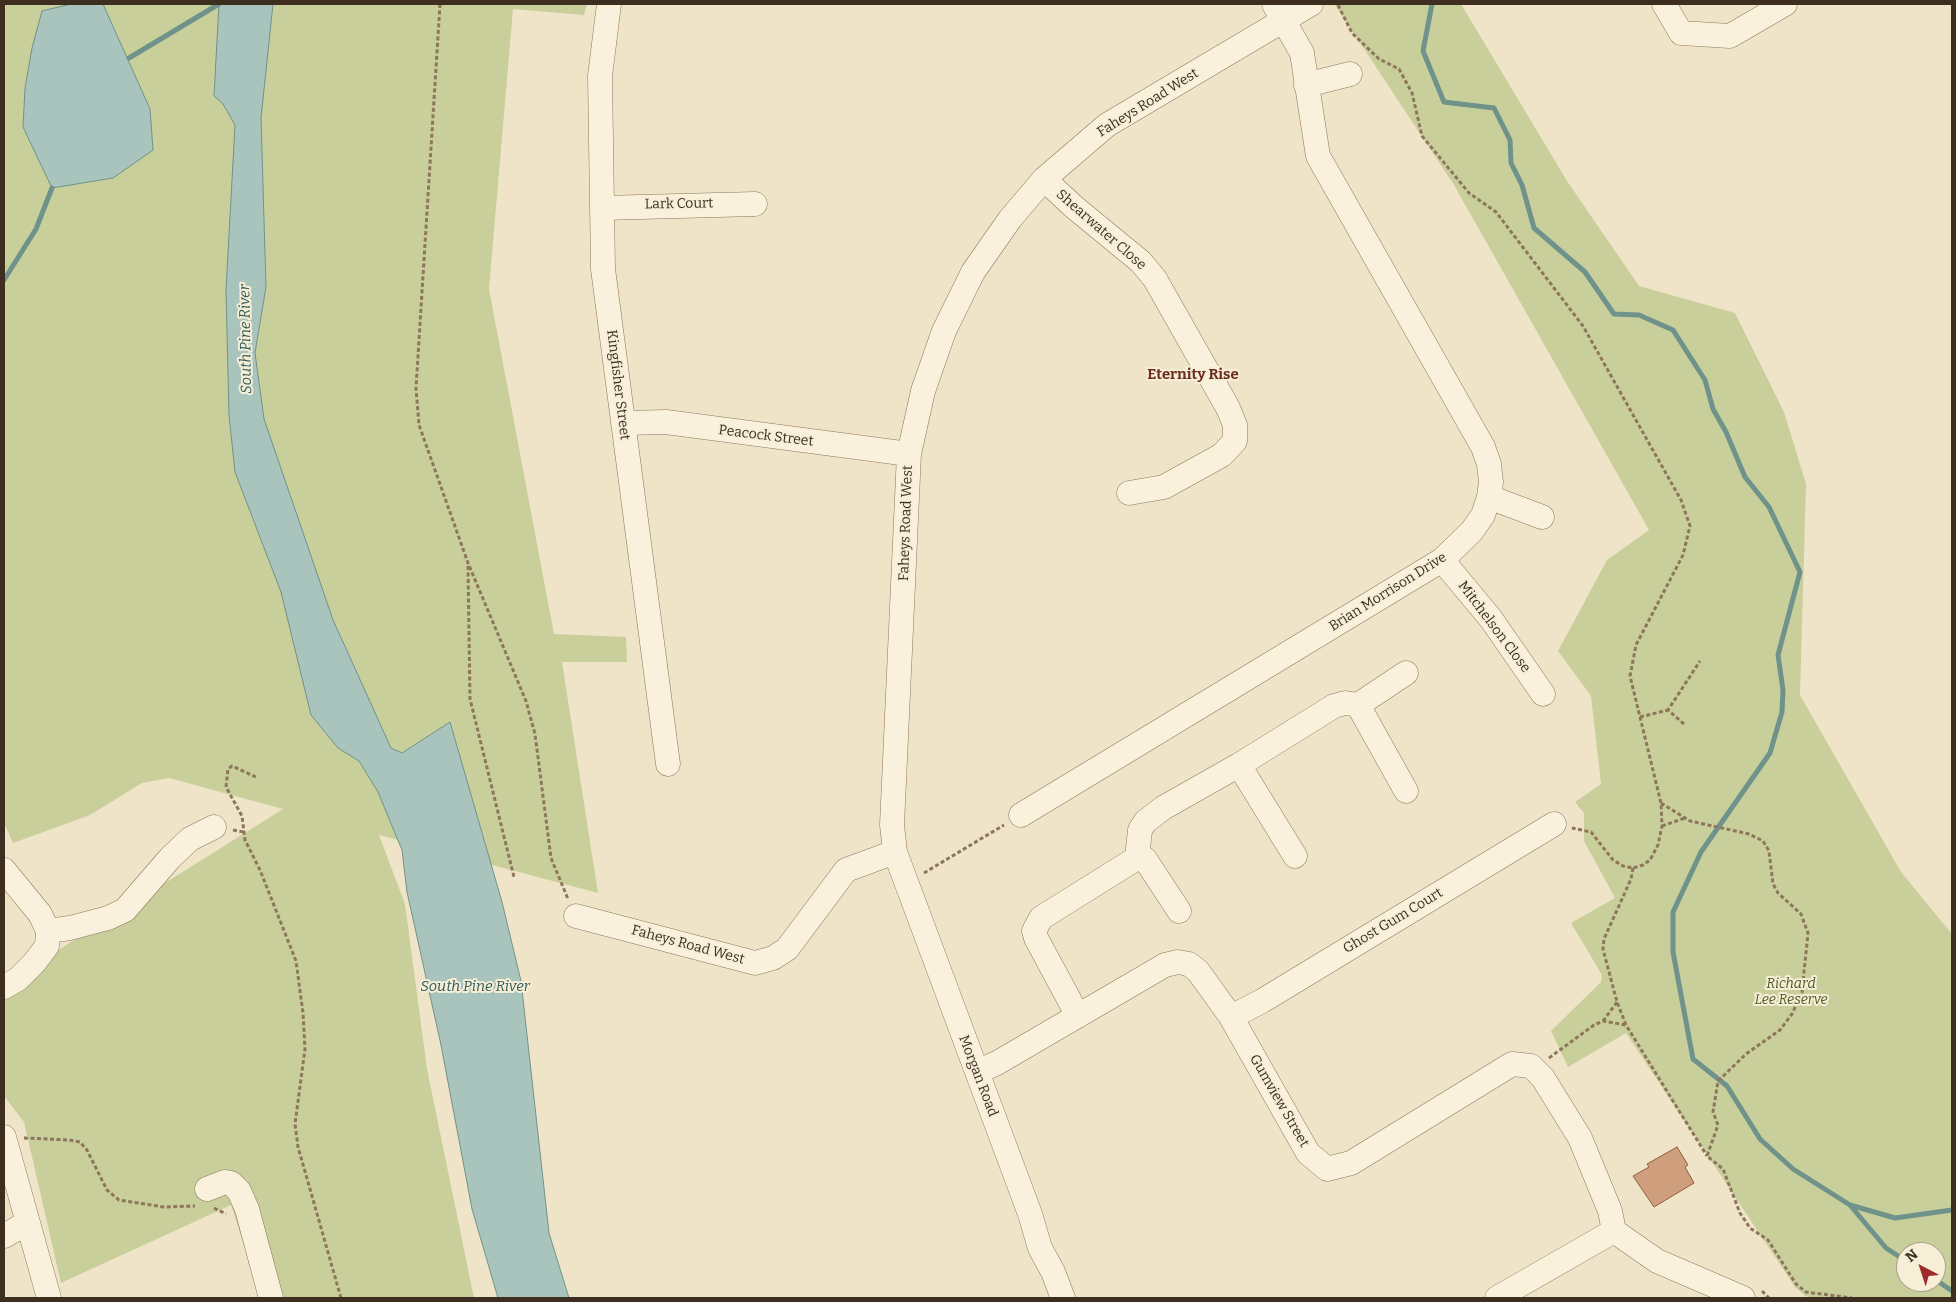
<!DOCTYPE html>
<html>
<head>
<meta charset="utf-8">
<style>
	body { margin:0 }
	#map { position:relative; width:1956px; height:1302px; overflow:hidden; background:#f0e4c8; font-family:Bitter,serif }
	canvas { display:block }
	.frame { position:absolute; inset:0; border:5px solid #3d2e20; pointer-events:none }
	.north { position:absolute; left:1896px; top:1242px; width:50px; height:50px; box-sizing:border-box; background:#f7eed8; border:1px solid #ada18e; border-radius:50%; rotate:320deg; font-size:14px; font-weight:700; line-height:20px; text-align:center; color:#3d2e20 }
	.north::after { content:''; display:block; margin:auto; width:18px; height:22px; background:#9e2a2b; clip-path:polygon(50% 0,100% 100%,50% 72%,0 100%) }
</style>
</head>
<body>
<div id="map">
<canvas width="1956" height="1302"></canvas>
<div class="frame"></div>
<div class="north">N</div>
</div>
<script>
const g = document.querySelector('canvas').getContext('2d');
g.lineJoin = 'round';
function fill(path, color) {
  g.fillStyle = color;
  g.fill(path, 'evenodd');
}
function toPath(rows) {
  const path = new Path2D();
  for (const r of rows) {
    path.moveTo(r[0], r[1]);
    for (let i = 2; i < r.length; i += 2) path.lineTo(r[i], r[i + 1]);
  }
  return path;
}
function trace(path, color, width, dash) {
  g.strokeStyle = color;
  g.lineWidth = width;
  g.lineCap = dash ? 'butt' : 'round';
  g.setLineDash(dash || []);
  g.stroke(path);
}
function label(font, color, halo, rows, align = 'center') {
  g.font = font + ' Bitter,serif';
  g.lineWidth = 4;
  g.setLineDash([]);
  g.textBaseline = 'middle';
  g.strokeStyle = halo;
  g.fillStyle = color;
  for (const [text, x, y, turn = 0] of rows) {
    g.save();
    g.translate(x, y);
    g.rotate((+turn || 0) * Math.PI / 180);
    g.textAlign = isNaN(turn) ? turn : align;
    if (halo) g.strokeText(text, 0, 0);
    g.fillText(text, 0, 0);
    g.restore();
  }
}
fill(toPath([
	[4,4,587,4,584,15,513,9,489,289,554,634,626,637,627,662,562,662,598,893,379,835,405,904,427,1069,474,1298,261,1298,231,1205,61,1283,24,1122,4,1096,4,984,283,809,169,778,142,783,90,815,13,843,4,823],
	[1337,4,1461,4,1567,181,1639,286,1735,313,1784,412,1806,484,1800,695,1901,872,1952,934,1952,1298,1814,1298,1805,1296,1795,1287,1626,1033,1568,1067,1551,1031,1601,982,1602,975,1571,923,1615,898,1584,841,1584,813,1575,802,1601,784,1591,696,1558,651,1607,560,1649,530,1454,185,1335,5],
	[1906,1252,1936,1252,1936,1282,1906,1282]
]), '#c9cf9b');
const water = toPath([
	[71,4,103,4,150,109,153,150,113,178,52,188,23,127,25,88,32,48,42,11,71,4],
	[219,4,273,4,261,118,266,287,255,353,264,419,333,620,391,748,402,753,450,722,502,902,521,981,549,1233,569,1298,498,1298,472,1209,441,1045,407,892,402,850,378,792,359,761,338,748,311,715,281,592,235,472,229,415,226,290,235,125,223,104,214,96,219,4]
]);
fill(water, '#a9c4bc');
trace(water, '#6f938a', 1);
trace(toPath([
	[1432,4,1423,51,1444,102,1494,108,1510,140,1511,163,1522,185,1534,228,1585,272,1614,314,1639,315,1673,330,1705,380,1713,409,1726,432,1745,477,1769,507,1800,572,1778,655,1783,690,1782,712,1770,753,1701,852,1673,912,1673,952,1693,1059,1727,1086,1760,1139,1793,1169,1850,1205,1895,1218,1952,1210],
	[129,58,219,4],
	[4,280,36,229,52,188],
	[1850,1205,1886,1248,1906,1261],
	[1936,1280,1952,1291]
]), '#6f938a', 5);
const building = toPath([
	[1677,1147,1688,1165,1685,1167,1694,1183,1654,1207,1633,1176,1649,1167,1647,1164,1677,1147]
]);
fill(building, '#cf9f7d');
trace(building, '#8d5f41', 1);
const minor = toPath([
	[609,4,600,76,603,269,668,764],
	[1664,4,1681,33,1730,36,1785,4],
	[1306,85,1350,74],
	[1044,179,1074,207,1141,262,1155,279,1228,408,1235,425,1235,441,1222,455,1164,487,1129,493],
	[602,208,755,204],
	[623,423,666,422,909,454],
	[1489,497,1542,517],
	[1442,560,1491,619,1543,694],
	[1358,705,1406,791],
	[1239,765,1295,856],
	[1021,815,1442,560,1472,531,1483,515,1489,497,1491,482,1489,464,1483,447,1318,156,1302,53,1274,4],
	[1137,858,1140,830,1145,822,1163,808,1239,765,1334,706,1345,703,1358,705,1406,673],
	[4,870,40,914,48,931],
	[576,916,755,963,773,958,787,949,846,870,895,852],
	[4,987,18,979,34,963,47,946,48,931,70,928,108,918,125,910,170,858,190,839,214,827],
	[1078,1016,1036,938,1034,931,1041,918,1137,858,1145,859,1179,911],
	[1231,1017,1262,1001,1554,824],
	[977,1072,997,1063,1165,965,1178,962,1189,964,1198,971,1231,1017,1308,1153,1327,1169,1351,1163,1512,1064,1531,1066,1543,1078,1580,1138,1610,1211,1614,1231,1657,1261,1743,1298],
	[4,1137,49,1298],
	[207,1189,225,1182,231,1183,239,1191,247,1209,271,1298],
	[4,1236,27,1223],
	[1063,1298,1053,1272,1040,1248,1030,1214,895,852,892,825,909,454,923,391,944,331,973,272,1010,219,1044,179,1107,125,1311,4],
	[1497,1298,1614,1231]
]);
trace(minor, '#8d765c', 25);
trace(toPath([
	[440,4,416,388,419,425,468,563,526,701,535,734,551,858,568,899],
	[1338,5,1352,33,1379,59,1399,69,1412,93,1422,136,1469,193,1496,212,1583,326,1681,500,1690,526,1683,555,1636,645,1630,676,1661,803,1662,826,1658,845,1650,860,1643,865,1633,868,1623,866,1613,860,1591,832,1572,828],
	[468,566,470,699,514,877],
	[1640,717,1668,710],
	[1684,724,1668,710,1700,661],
	[256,777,232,766,228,769,226,787,242,816,245,840,260,870,296,961,303,1013,305,1049,295,1124,298,1147,341,1298],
	[1661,803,1690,821,1749,834,1763,841,1769,851,1773,884,1778,893,1801,914,1808,933,1802,992,1792,1014,1780,1030,1746,1054,1718,1081,1713,1112,1718,1125,1707,1156,1723,1169,1740,1213,1750,1228,1768,1240,1796,1284,1806,1292,1852,1298],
	[1662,826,1685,818],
	[233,830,244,832],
	[1633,868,1631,879,1604,939,1603,949,1617,1002,1626,1025,1707,1156],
	[924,873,1004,825],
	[1603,1021,1617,1002],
	[1549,1058,1594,1025,1603,1021,1626,1025],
	[24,1138,69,1140,80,1142,87,1150,107,1190,119,1200,164,1207,195,1206],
	[214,1208,226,1214],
	[1762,1291,1769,1298]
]), '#8d765c', 3, [4, 2.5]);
trace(minor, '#faf1dc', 24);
label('14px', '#3d2e20', '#f7eed8', [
	["Faheys Road West",1148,103,-32],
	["Lark Court",679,204,-1],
	["Shearwater Close",1101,230,41],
	["Kingfisher Street",618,385,83],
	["Peacock Street",766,436,7],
	["Faheys Road West",906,523,-88],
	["Brian Morrison Drive",1388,592,-32],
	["Mitchelson Close",1494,627,53],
	["Ghost Gum Court",1393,921,-31],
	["Faheys Road West",688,945,15],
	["Morgan Road",978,1076,69],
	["Gumview Street",1279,1101,60]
]);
label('italic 14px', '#4d5a26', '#f7eed8', [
	["Richard",1791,984],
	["Lee Reserve",1791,1000]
]);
label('italic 15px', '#2f5d5a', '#f7eed8', [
	["South Pine River",246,339,-91],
	["South Pine River",475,987]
]);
label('bold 15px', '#6b2e1e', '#f7eed8', [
	["Eternity Rise",1193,375]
]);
</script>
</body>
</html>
